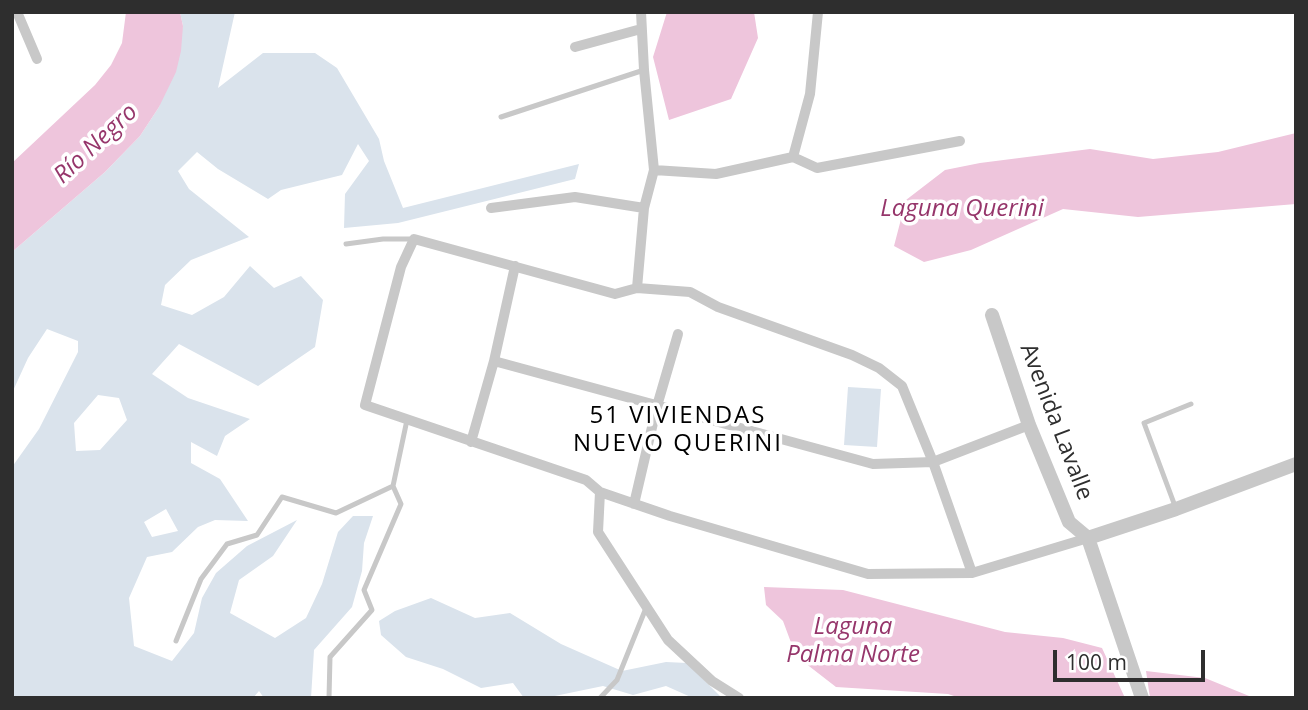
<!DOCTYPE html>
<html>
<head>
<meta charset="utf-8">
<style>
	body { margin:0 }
	#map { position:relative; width:1308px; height:710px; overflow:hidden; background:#fff; font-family:"Open Sans",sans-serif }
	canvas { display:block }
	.frame { position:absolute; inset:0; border:14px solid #2e2e2e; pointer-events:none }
	.scale { position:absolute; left:1053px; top:650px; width:152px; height:32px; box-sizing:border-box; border:4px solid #2e2e2e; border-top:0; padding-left:9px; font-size:21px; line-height:24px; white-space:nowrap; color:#2e2e2e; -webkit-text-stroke:5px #fff; paint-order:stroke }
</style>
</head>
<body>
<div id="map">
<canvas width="1308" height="710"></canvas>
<div class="frame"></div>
<div class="scale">100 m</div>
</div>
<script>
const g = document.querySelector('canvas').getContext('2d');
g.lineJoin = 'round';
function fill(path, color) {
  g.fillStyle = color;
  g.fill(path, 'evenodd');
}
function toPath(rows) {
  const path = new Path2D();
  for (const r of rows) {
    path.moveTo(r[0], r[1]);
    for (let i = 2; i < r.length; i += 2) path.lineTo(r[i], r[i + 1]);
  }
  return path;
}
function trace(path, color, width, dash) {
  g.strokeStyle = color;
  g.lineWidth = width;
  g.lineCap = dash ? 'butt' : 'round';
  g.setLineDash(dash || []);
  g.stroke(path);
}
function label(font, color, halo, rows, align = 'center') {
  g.font = font + ' "Open Sans",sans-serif';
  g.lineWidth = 7;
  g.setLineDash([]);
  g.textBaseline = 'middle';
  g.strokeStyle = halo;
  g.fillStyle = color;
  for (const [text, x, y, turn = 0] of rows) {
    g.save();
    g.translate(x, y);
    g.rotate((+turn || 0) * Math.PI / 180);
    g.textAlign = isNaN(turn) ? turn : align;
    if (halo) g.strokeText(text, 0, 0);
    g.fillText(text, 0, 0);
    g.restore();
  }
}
fill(toPath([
	[180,12,235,12,218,88,263,53,315,53,337,68,379,139,384,161,403,208,579,164,575,179,398,223,344,228,345,194,369,161,358,144,342,175,281,190,268,199,218,169,197,152,178,171,189,189,249,237,191,260,165,285,161,305,192,315,224,297,250,266,274,288,301,276,323,300,315,347,258,386,179,344,152,374,188,398,250,419,225,436,217,456,191,442,191,463,220,479,248,521,215,520,198,527,172,552,147,557,129,598,134,646,172,661,194,633,202,598,216,573,247,546,297,520,273,556,239,580,230,613,275,638,306,618,322,584,338,532,353,516,373,516,364,543,362,571,352,607,314,650,311,698,264,698,259,691,253,698,12,698,12,467,39,429,78,352,78,341,47,329,28,358,12,393,12,252,105,172,140,136,159,107,183,26],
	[98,395,119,398,127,420,100,450,76,451,74,423],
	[166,509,178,531,152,537,144,522],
	[848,387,881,389,877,447,844,445],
	[431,598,475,618,510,613,561,644,622,671,666,662,687,663,722,698,693,698,666,686,633,695,603,686,545,698,524,698,513,683,481,688,443,669,406,657,381,635,379,621,395,611]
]), '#dae3ec');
fill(toPath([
	[126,12,180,12,183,26,181,51,176,72,159,107,140,136,105,172,12,252,12,163,95,85,111,65,122,43],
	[667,12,754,12,758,38,731,99,669,120,653,57],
	[1296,133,1296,204,1138,217,1063,209,971,250,924,262,894,246,906,200,945,170,980,163,1090,149,1153,159,1218,152],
	[764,587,843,590,1005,632,1063,638,1102,648,1125,698,960,698,948,694,836,687,796,656,783,621,766,605],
	[1146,671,1205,678,1254,698,1150,698]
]), '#eec5dc');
trace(toPath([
	[501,117,644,70],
	[346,244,383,239,414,239],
	[1175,506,1144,423,1191,404],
	[176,641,201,579,227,544,257,535,282,497,336,513,393,486],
	[329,698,330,657,372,610,364,590,401,504,393,486,407,420],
	[600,698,617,680,646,608]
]), '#c8c8c8', 5);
trace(toPath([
	[17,12,37,59],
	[575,47,641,29],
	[793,157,810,94,818,12],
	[654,170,716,174,793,157,817,168,960,141],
	[491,208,575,197,644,208],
	[637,288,644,208,654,170,644,70,641,12],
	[494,361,873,464,933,462,1029,425],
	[471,442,494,361,515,266],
	[600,492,598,532,668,640,712,681,739,698],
	[634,504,657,406,678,334],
	[972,573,933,462,902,386,879,368,852,355,718,307,690,292,637,288,615,294,414,239,401,267,365,405,586,480,600,492,670,516,868,574,972,573,1088,538]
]), '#c8c8c8', 10);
trace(toPath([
	[992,315,1029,425,1069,522,1088,538,1142,698],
	[1088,538,1176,509,1296,464]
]), '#c8c8c8', 14);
label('23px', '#2e2e2e', '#fff', [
	["Avenida Lavalle",1056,422,69]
]);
label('italic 24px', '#96366b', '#fff', [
	["Río Negro",96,144,-43],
	["Laguna Querini",962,209],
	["Laguna",853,627],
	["Palma Norte",853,655]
]);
g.letterSpacing = '2px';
label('24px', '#000', '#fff', [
	["51 VIVIENDAS",678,416],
	["NUEVO QUERINI",678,444]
]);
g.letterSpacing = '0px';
</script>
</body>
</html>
